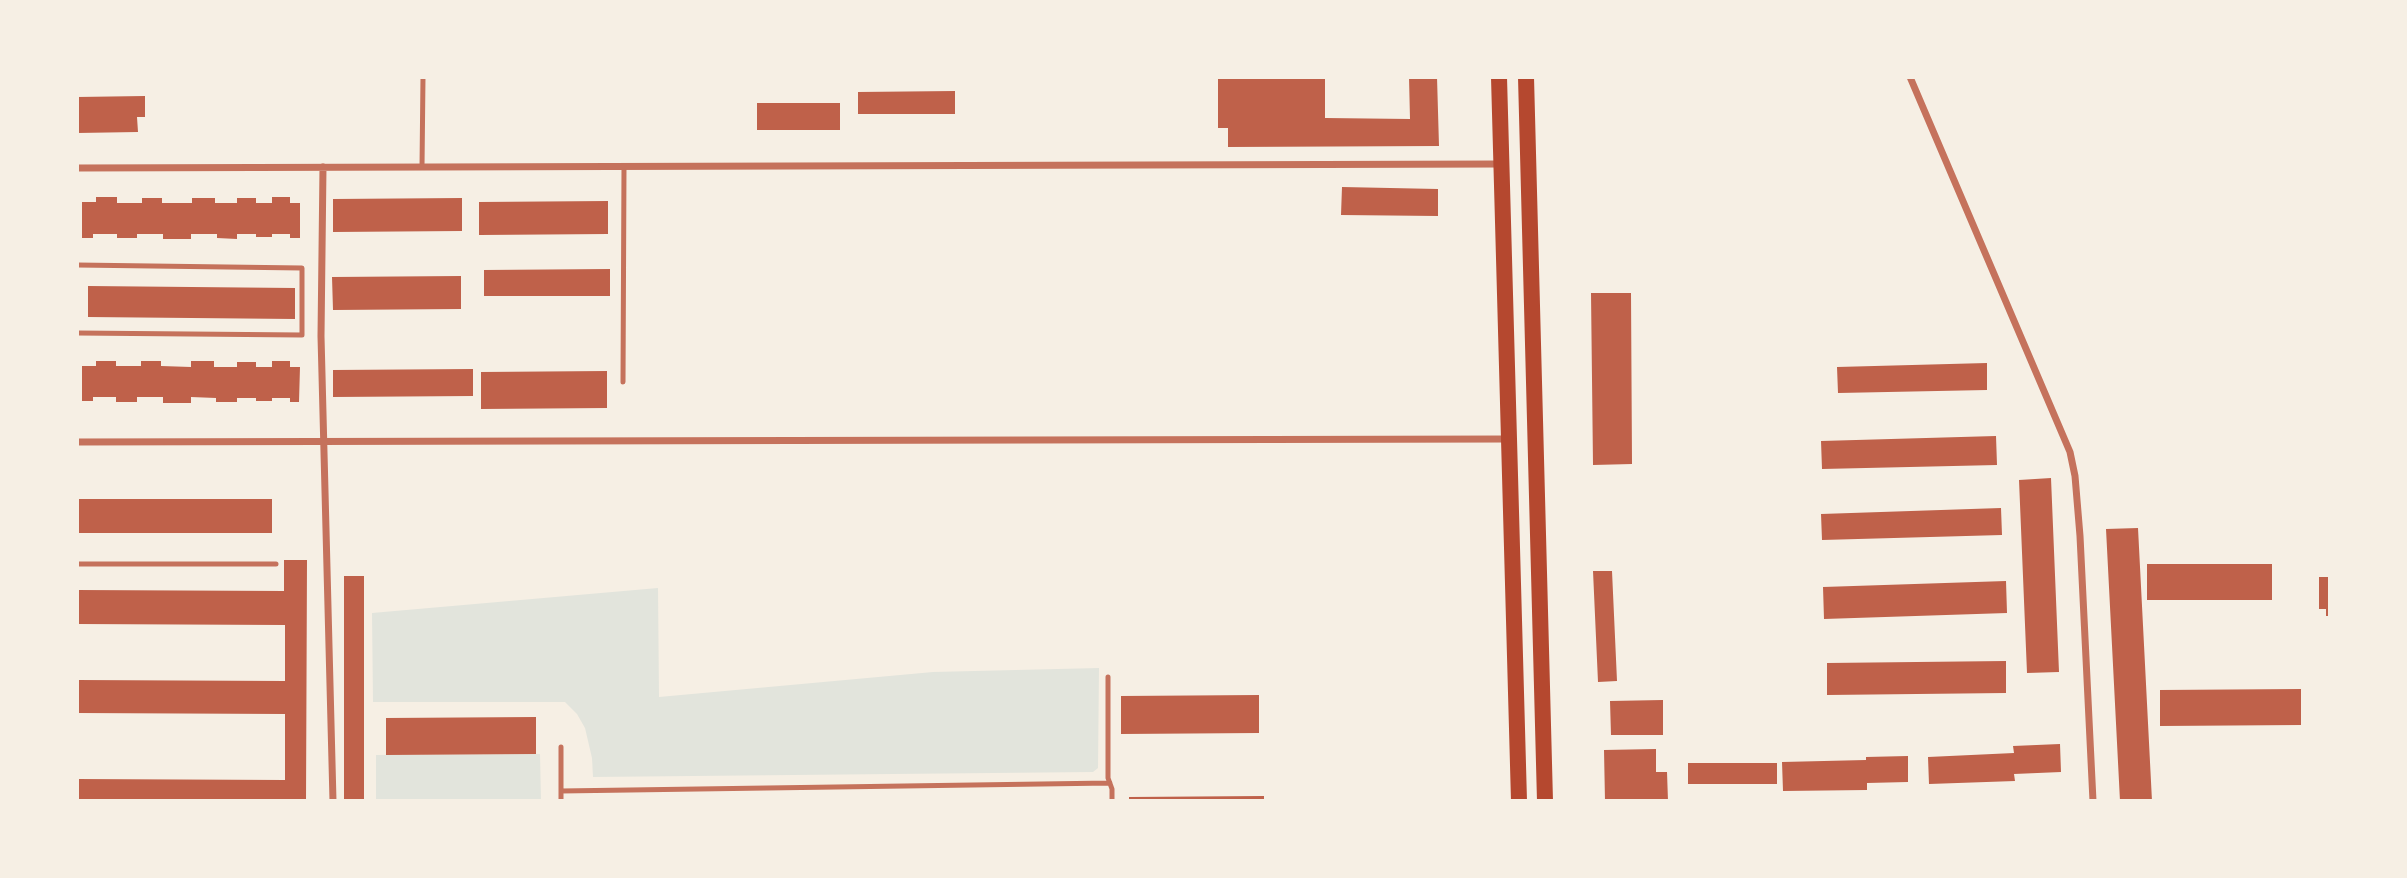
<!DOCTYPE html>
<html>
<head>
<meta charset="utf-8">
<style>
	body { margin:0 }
	#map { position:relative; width:2407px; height:878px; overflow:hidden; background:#f6efe4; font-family:Raleway,sans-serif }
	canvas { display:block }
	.frame { position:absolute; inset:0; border:79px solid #f6efe4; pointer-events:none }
</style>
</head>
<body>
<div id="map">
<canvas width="2407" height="878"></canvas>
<div class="frame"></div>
</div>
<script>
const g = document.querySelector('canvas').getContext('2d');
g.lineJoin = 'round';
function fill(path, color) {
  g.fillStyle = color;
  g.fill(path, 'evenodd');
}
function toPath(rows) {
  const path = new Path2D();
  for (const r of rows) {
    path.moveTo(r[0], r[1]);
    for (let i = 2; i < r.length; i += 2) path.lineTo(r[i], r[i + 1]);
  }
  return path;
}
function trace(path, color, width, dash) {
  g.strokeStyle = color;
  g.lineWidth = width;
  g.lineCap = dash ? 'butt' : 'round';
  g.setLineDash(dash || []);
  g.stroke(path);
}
fill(toPath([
	[658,588,659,697,933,672,1099,668,1098,768,1093,772,593,777,592,758,585,728,577,714,565,702,373,702,372,613],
	[540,754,541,801,376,801,376,755]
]), '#e2e4dc');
fill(toPath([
	[1218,77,1325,77,1325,118,1410,119,1409,77,1437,77,1439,146,1228,147,1228,128,1218,128],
	[955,91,955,114,858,114,858,92],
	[145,96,145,117,137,117,138,132,77,133,77,97],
	[757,103,840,103,840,130,757,130],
	[1342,187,1438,189,1438,216,1341,215],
	[96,197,117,197,117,203,142,203,142,198,162,198,162,203,192,203,192,198,215,198,215,203,237,203,237,198,256,198,256,203,272,203,272,197,290,197,290,203,300,203,300,238,290,238,290,234,272,234,272,237,256,237,256,234,237,234,237,239,217,238,217,234,191,234,191,239,163,239,163,234,137,234,137,238,117,238,117,234,93,234,93,238,82,238,82,202,96,202],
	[462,198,462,231,333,232,333,199],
	[608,201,608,234,479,235,479,202],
	[610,269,610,296,484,296,484,270],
	[461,276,461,309,333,310,332,277],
	[88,286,295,288,295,319,88,317],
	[1591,293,1631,293,1632,464,1593,465],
	[96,361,116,361,116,366,141,366,141,361,161,361,161,366,191,367,191,361,214,361,214,367,237,367,237,362,256,362,256,367,272,367,272,361,290,361,290,367,300,367,299,402,290,402,290,398,272,398,272,401,256,401,256,398,237,398,237,402,216,402,216,398,191,397,191,403,163,403,163,397,137,397,137,402,116,402,116,397,93,397,93,401,82,401,82,366,96,366],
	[1987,363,1987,390,1838,393,1837,367],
	[473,369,473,396,333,397,333,370],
	[607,371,607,408,481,409,481,372],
	[1996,436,1997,465,1822,469,1821,441],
	[2051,478,2059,672,2027,673,2019,480],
	[77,499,272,499,272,533,77,533],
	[2001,508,2002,535,1822,540,1821,514],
	[2138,528,2152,801,2120,801,2106,529],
	[284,560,307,560,306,801,77,801,77,779,285,780,285,714,77,713,77,680,285,681,285,625,77,624,77,590,284,591],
	[2147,564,2272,564,2272,600,2147,600],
	[1593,571,1612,571,1617,681,1598,682],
	[344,576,364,576,364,801,344,801],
	[2319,577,2330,577,2330,616,2326,616,2326,609,2319,609],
	[2006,581,2007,613,1824,619,1823,587],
	[2006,661,2006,693,1827,695,1827,663],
	[2301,689,2301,725,2160,726,2160,690],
	[1259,695,1259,733,1121,734,1121,696],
	[1663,700,1663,735,1611,735,1610,701],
	[536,717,536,754,386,755,386,718],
	[2060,744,2061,772,2014,774,2015,781,1929,784,1928,757,2014,753,2013,746],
	[1656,749,1656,772,1667,772,1668,801,1605,801,1604,750],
	[1908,756,1908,782,1867,783,1867,790,1783,791,1782,762,1866,760,1866,757],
	[1688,763,1777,763,1777,784,1688,784],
	[1264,796,1264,801,1129,801,1129,797]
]), '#bf614a');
trace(toPath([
	[422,167,423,77],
	[77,265,302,268,302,335,77,333],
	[623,382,624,166],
	[77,564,276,564],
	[1108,677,1108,778,1112,789,1112,801],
	[561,747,561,801],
	[561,791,1110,783]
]), '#c5725c', 5);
trace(toPath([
	[1910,77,2070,452,2075,476,2080,536,2093,801],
	[323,167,321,336,333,801],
	[77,168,1501,164],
	[77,442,1508,439]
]), '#c5725c', 7);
trace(toPath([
	[1499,77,1519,801],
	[1526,77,1545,801]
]), '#b5482f', 16);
</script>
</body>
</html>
